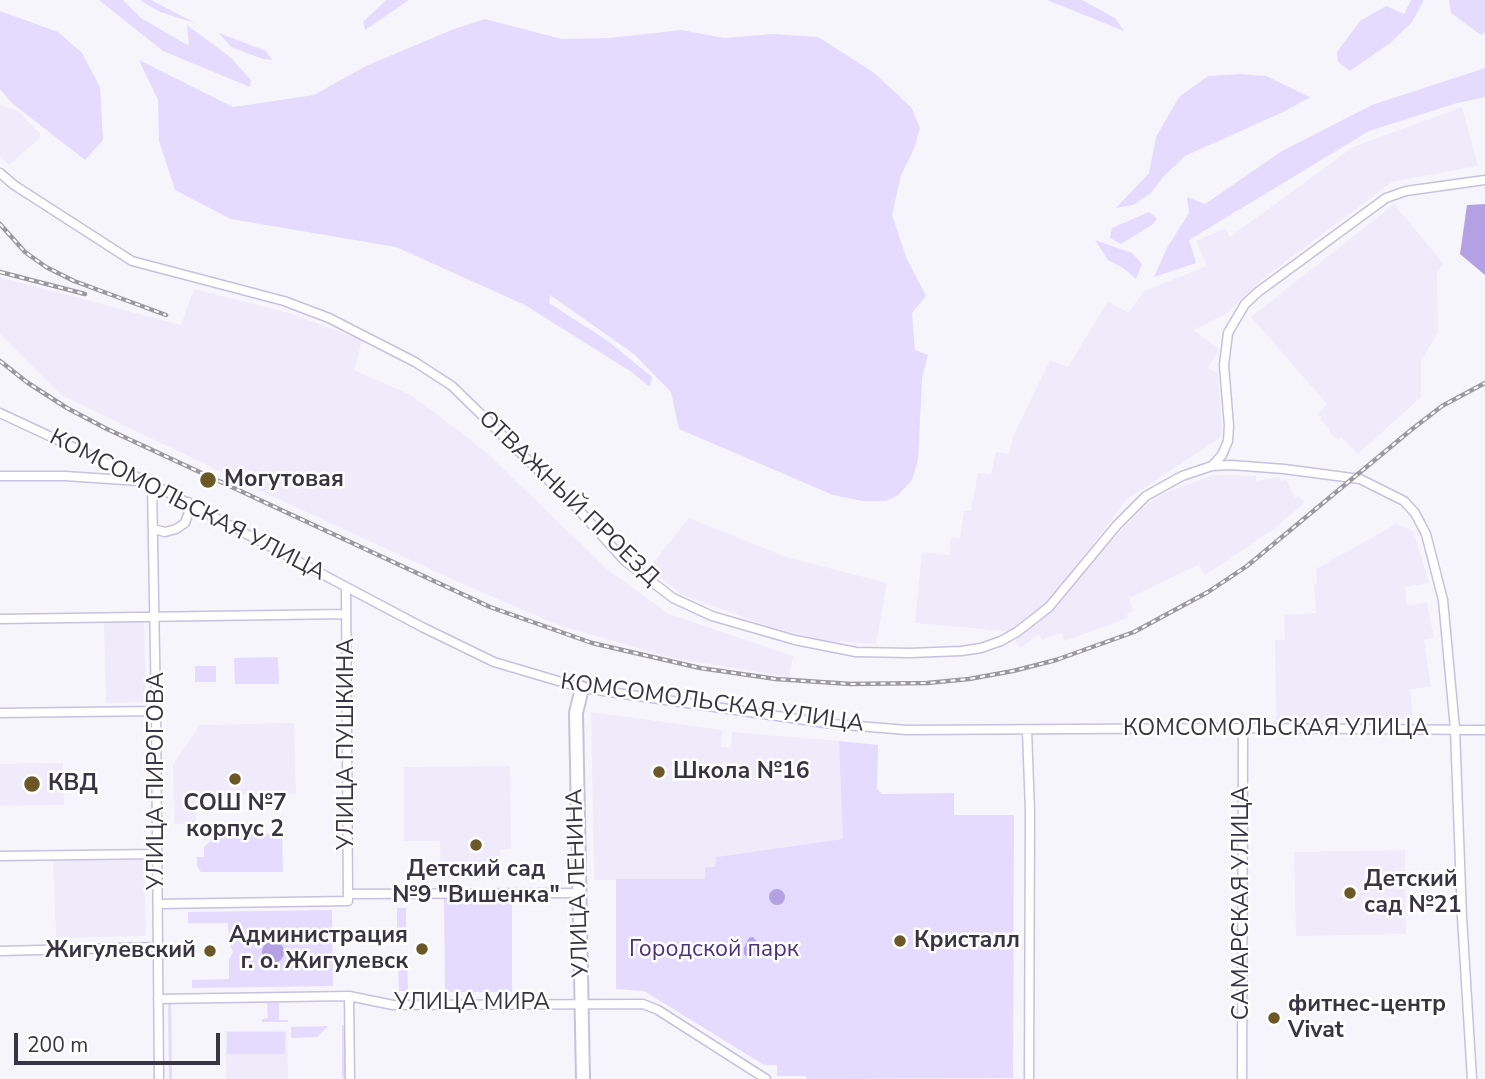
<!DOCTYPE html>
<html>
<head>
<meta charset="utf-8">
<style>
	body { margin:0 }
	#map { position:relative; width:1485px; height:1079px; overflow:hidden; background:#f7f5fc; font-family:"Nunito Sans",sans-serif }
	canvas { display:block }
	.scale { position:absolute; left:14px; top:1033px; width:206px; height:32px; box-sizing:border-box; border:4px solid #383441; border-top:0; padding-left:9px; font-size:21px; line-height:24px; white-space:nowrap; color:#383441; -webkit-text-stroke:5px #fff; paint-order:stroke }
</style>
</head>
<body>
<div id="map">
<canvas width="1485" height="1079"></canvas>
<div class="scale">200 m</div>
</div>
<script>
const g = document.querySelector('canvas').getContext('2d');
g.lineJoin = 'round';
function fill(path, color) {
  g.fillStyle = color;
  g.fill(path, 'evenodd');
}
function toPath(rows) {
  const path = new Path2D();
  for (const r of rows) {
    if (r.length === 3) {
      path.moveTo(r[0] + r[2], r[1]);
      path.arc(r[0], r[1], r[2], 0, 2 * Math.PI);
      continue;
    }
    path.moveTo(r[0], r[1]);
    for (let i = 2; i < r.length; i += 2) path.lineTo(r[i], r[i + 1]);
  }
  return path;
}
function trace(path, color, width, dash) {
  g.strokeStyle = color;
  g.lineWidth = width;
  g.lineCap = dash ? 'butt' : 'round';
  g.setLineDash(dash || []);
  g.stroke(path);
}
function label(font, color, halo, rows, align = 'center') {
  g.font = font + ' "Nunito Sans",sans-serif';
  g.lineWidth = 5;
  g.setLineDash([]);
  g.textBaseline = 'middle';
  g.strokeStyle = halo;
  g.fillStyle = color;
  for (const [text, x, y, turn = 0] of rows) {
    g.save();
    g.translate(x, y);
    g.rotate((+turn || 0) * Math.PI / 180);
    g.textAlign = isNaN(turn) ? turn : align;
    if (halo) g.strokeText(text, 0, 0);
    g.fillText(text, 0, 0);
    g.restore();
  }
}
fill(toPath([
	[0,105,18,111,40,133,40,138,9,165,0,156],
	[1462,107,1478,166,1392,182,1265,277,1227,313,1194,330,1219,349,1208,368,1218,373,1222,433,1220,438,1126,500,1047,606,1013,632,915,623,922,552,949,555,951,537,960,538,964,511,971,511,978,473,991,474,996,452,1009,454,1013,437,1050,360,1068,367,1108,301,1128,313,1144,291,1207,266,1196,241,1225,228,1230,237,1353,147],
	[1394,204,1444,264,1437,272,1438,333,1421,360,1421,397,1358,454,1341,437,1338,440,1329,431,1330,429,1320,420,1322,417,1318,414,1327,404,1251,317],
	[0,277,181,325,194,289,289,313,362,340,354,370,411,395,462,433,490,456,607,569,669,614,793,656,789,677,672,658,558,625,456,581,261,491,61,395,0,334],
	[1213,475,1256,476,1256,481,1279,477,1281,481,1286,479,1295,498,1299,496,1304,503,1275,528,1205,575,1198,565,1129,598,1133,611,1127,614,1128,618,1065,641,1061,633,1042,640,1039,634,1020,648,1015,641,1141,510,1160,495],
	[689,518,786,557,887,583,876,644,829,641,773,628,683,595,648,569],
	[1396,524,1410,529,1414,533,1429,583,1405,587,1407,605,1427,603,1434,638,1424,640,1431,687,1410,689,1413,719,1276,720,1275,640,1285,640,1284,615,1316,613,1314,584,1317,583,1316,569],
	[144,621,146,702,106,703,104,622],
	[591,712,722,730,721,747,731,748,732,732,839,741,844,839,716,857,715,867,705,879,594,880],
	[294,723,296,794,196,796,196,823,174,824,173,765,200,725],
	[63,763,64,805,0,806,0,764],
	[510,766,511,849,500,850,500,879,441,879,440,841,404,841,404,767],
	[1405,850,1406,934,1296,936,1294,852],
	[144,858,146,936,56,938,53,860],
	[287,1030,288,1079,226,1079,225,1031]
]), '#efebfb');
fill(toPath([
	[99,0,123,0,141,18,189,46,187,25,230,57,251,80,250,87,163,51],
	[140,0,151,0,195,23,160,12],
	[386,0,409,0,365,30,363,22],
	[1047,0,1082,0,1115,18,1124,31],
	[1411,0,1424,0,1412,22,1390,43,1350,71,1338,62,1337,52,1360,21,1386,6,1404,14],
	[1449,0,1485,0,1485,32,1481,35,1451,13],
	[0,11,58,32,82,53,100,87,103,140,85,160,13,104,0,89],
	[485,19,562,39,609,38,681,30,724,38,773,34,818,37,873,72,911,107,920,128,914,149,901,175,892,215,906,257,926,296,912,313,915,350,928,355,922,378,918,460,912,480,898,495,886,501,863,501,833,495,679,429,671,392,634,354,550,295,549,303,608,341,652,377,650,387,630,371,525,305,396,247,231,219,175,190,159,141,158,100,139,60,233,107,314,95,366,66,454,29],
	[219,33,266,51,272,60,263,59,231,47],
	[1485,68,1485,97,1457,103,1369,131,1189,240,1196,263,1154,277,1167,248,1189,213,1187,197,1205,204,1282,151,1372,105],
	[1240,74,1266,76,1310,97,1283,112,1185,156,1163,177,1151,193,1133,205,1116,208,1149,173,1156,137,1179,97,1208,76],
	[1149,212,1157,219,1152,225,1121,244,1110,238,1112,228],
	[1095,240,1132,253,1142,264,1136,279,1123,268,1108,260],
	[278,657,279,684,235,684,234,658],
	[195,666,216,666,216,682,195,682],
	[839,741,878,745,877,789,882,794,954,793,954,815,1014,815,1013,1078,807,1079,806,1076,777,1076,777,1065,764,1065,644,991,616,989,616,879,705,879,705,867,715,867,716,857,843,839],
	[224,834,282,834,283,872,201,872,197,866,197,857,204,857,204,847,213,839],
	[444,898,512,898,512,992,445,992],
	[397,908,406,908,406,934,397,934],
	[332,910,333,986,192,988,192,980,229,979,229,960,233,952,229,942,228,923,188,923,188,912],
	[398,961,407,961,408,991,399,991],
	[168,1003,171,1003,172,1079,169,1079],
	[267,1003,279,1003,279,1020,288,1020,288,1022,262,1022,262,1019,268,1018],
	[342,1025,347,1025,347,1078,342,1078],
	[328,1026,317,1037,291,1038,291,1027],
	[227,1032,285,1032,285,1054,227,1054]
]), '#e4dbfe');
fill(toPath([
	[1485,204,1485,275,1460,254,1467,205],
	[777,897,8],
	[753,937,757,942,756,950,753,956,747,957,744,954,744,948,749,938],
	[273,952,11]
]), '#b4a1e3');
const street = toPath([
	[0,173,14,185,132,261,284,301,329,318,415,362,452,386,577,508,625,561,673,598,712,616,795,640,856,652,910,653,961,651,981,648,1001,641,1017,632,1049,607,1117,525,1146,496,1182,476,1212,466,1222,455,1228,441,1229,426,1224,365,1228,333,1245,304,1258,292,1386,198,1406,191,1485,180],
	[0,413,152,484,422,627,494,662,582,688,833,724,907,730,1243,728,1485,730],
	[1212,466,1231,465,1284,469,1360,479,1404,501,1415,513,1426,534,1443,600,1455,729,1462,917,1472,1079],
	[0,476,65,476,140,481],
	[152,484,156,711,159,1079],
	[153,529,165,532,176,529,185,523,189,512,188,502],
	[0,619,346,614],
	[0,713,156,711],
	[1027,730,1030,812,1029,1079],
	[0,856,157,854],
	[348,894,578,893],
	[158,904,348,901,346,587],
	[0,951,158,947],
	[349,996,350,1079],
	[158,999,349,996,393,1005,643,1004,658,1010,766,1079],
	[1242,1079,1243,728]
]);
const secondary = toPath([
	[582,688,576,713,583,1079]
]);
trace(street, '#c8c0e0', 11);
trace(secondary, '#c8c0e0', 16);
trace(street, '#fff', 8);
trace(secondary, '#fff', 12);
const rail = toPath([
	[0,224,25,252,46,267,74,281,166,315],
	[0,272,85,294],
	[0,361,28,383,67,408,107,429,490,607,592,643,700,668,776,679,851,684,927,683,969,679,1013,671,1056,660,1134,632,1208,592,1247,566,1411,430,1442,406,1485,383]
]);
trace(rail, '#9b98a2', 4.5);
trace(rail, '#fff', 2, [5]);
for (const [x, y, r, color] of [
	[208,480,9,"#6c5827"],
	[659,772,7,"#6c5827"],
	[235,779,7,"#6c5827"],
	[32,784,9,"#6c5827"],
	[476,845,7,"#6c5827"],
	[1350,893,7,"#6c5827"],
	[900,941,7,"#6c5827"],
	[422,949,7,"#6c5827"],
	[210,951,7,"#6c5827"],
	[1274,1018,7,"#6c5827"]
]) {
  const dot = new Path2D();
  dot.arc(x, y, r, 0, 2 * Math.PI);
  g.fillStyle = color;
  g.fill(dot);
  trace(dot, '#fff', 2.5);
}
label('bold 23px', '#383441', '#fff', [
	["Могутовая",224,480],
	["Школа №16",673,772],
	["КВД",48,784],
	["СОШ №7",235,804,"center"],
	["корпус 2",235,830,"center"],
	["Детский сад",476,870,"center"],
	["№9 \"Вишенка\"",476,896,"center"],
	["Детский",1364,880],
	["сад №21",1364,906],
	["Администрация",408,936,"right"],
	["г. о. Жигулевск",408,962,"right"],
	["Кристалл",914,941],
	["Жигулевский",196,951,"right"],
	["фитнес-центр",1288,1005],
	["Vivat",1288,1031]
], 'left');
label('23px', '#383441', '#fff', [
	["ОТВАЖНЫЙ ПРОЕЗД",568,499,44],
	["КОМСОМОЛЬСКАЯ УЛИЦА",187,506,27],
	["КОМСОМОЛЬСКАЯ УЛИЦА",712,704,8],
	["КОМСОМОЛЬСКАЯ УЛИЦА",1276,729],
	["УЛИЦА ПУШКИНА",347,744,-90],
	["УЛИЦА ПИРОГОВА",157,781,-90],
	["УЛИЦА ЛЕНИНА",579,883,-92],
	["САМАРСКАЯ УЛИЦА",1242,903,-90],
	["УЛИЦА МИРА",472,1003]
]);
label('23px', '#4e317e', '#fff', [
	["Городской парк",714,950]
]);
</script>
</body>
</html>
